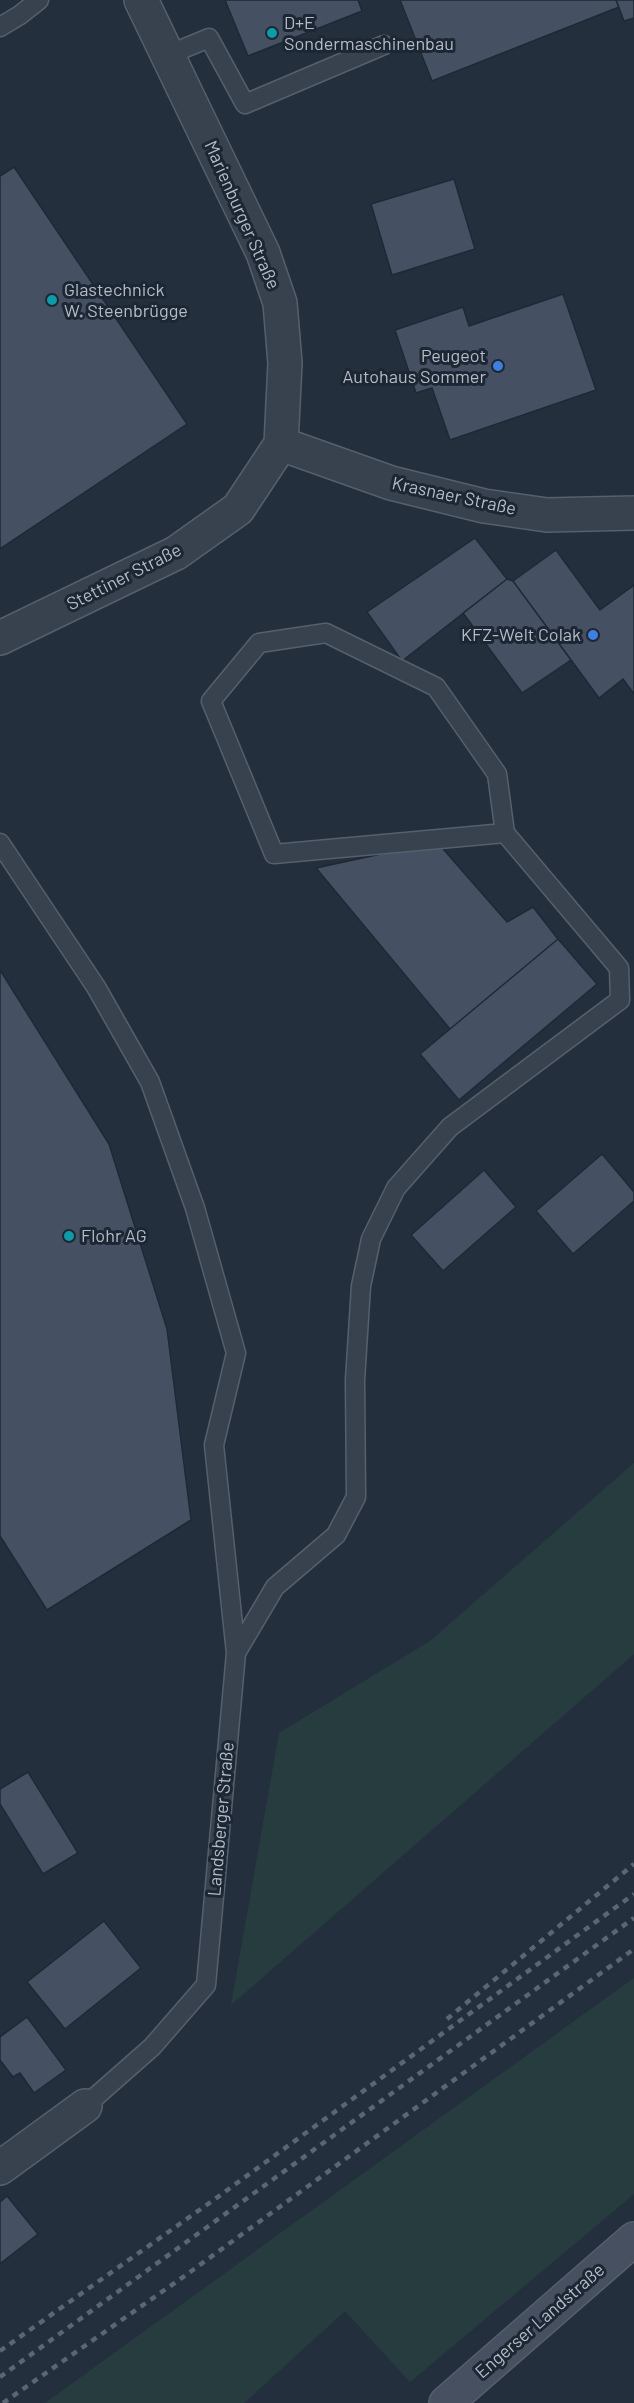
<!DOCTYPE html>
<html>
<head>
<meta charset="utf-8">
<style>
	body { margin:0 }
	canvas { display:block; background:#242f3e }
</style>
</head>
<body>
<canvas width="634" height="2403"></canvas>
<script>
const g = document.querySelector('canvas').getContext('2d');
g.lineJoin = 'round';
function fill(path, color) {
  g.fillStyle = color;
  g.fill(path, 'evenodd');
}
function toPath(rows) {
  const path = new Path2D();
  for (const r of rows) {
    path.moveTo(r[0], r[1]);
    for (let i = 2; i < r.length; i += 2) path.lineTo(r[i], r[i + 1]);
  }
  return path;
}
function trace(path, color, width, dash) {
  g.strokeStyle = color;
  g.lineWidth = width;
  g.lineCap = dash ? 'butt' : 'round';
  g.setLineDash(dash || []);
  g.stroke(path);
}
function label(font, color, halo, rows, align = 'center') {
  g.font = font + ' Barlow,sans-serif';
  g.lineWidth = 6;
  g.setLineDash([]);
  g.textBaseline = 'middle';
  g.strokeStyle = halo;
  g.fillStyle = color;
  for (const [text, x, y, turn = 0] of rows) {
    g.save();
    g.translate(x, y);
    g.rotate((+turn || 0) * Math.PI / 180);
    g.textAlign = isNaN(turn) ? turn : align;
    if (halo) g.strokeText(text, 0, 0);
    g.fillText(text, 0, 0);
    g.restore();
  }
}
fill(toPath([
	[634,1463,634,1654,231,2005,279,1733,430,1641],
	[634,1978,634,2194,410,2382,345,2311,244,2403,45,2403]
]), '#263c3f');
const building = toPath([
	[225,0,358,0,362,11,248,56,225,0],
	[400,0,616,0,619,7,432,81,400,0],
	[616,0,634,0,634,18,624,21,616,0],
	[14,167,187,424,0,549,0,176,14,167],
	[454,179,475,249,392,275,371,204,454,179],
	[563,294,596,390,450,440,432,388,416,393,395,330,463,307,469,326,563,294],
	[475,538,507,579,402,661,367,612,475,538],
	[556,550,600,610,634,585,634,694,623,679,599,698,513,581,556,550],
	[507,579,513,581,571,660,522,693,463,613,507,579],
	[437,842,507,922,533,907,558,939,450,1029,316,868,437,842],
	[558,939,597,984,459,1100,420,1054,558,939],
	[0,970,109,1144,167,1329,191,1520,47,1610,0,1536,0,970],
	[602,1154,634,1192,634,1201,573,1254,536,1211,602,1154],
	[484,1170,516,1207,443,1271,411,1235,484,1170],
	[28,1772,78,1853,43,1874,0,1804,0,1789,28,1772],
	[104,1921,141,1968,65,2029,27,1982,104,1921],
	[27,2017,66,2070,34,2093,20,2073,13,2077,0,2060,0,2037,27,2017],
	[7,2196,38,2234,0,2264,0,2202,7,2196]
]);
fill(building, '#455162');
trace(building, '#1f2835', 1.5);
const service = toPath([
	[0,27,20,15,39,0],
	[168,55,209,38,245,104,384,45],
	[0,843,96,987,150,1082,195,1208,236,1353,214,1445,236,1653],
	[85,2106,152,2047,206,1985,236,1653,275,1587,336,1535,356,1497,355,1380,361,1286,371,1239,396,1188,450,1127,620,1000,619,968,505,833,497,774,436,687,326,633,259,643,211,701,274,854,505,833]
]);
const minor = toPath([
	[141,0,263,253,280,303,285,363,281,444],
	[281,444,391,483,484,506,547,515,634,513],
	[0,638,176,553,238,509,281,444],
	[0,2168,85,2106]
]);
const secondary = toPath([
	[446,2403,634,2239]
]);
trace(service, '#565f6c', 21);
trace(minor, '#565f6c', 36);
trace(secondary, '#565f6c', 36);
trace(service, '#38414e', 18);
trace(minor, '#38414e', 33);
trace(secondary, '#465061', 33);
trace(toPath([
	[447,2019,634,1864],
	[0,2351,215,2199,634,1894],
	[0,2377,634,1918],
	[3,2403,186,2275,634,1949]
]), '#5a6575', 4.5, [6, 6]);
for (const [x, y, r, color] of [
	[272,33,6,"#0f9aa8"],
	[52,300,6,"#0f9aa8"],
	[498,366,6,"#3f7fe0"],
	[593,635,6,"#3f7fe0"],
	[69,1236,6,"#0f9aa8"]
]) {
  const dot = new Path2D();
  dot.arc(x, y, r, 0, 2 * Math.PI);
  g.fillStyle = color;
  g.fill(dot);
  trace(dot, '#1d2633', 2);
}
label('18px', '#b4bcc9', '#1d2633', [
	["D+E",284,23],
	["Sondermaschinenbau",284,44],
	["Glastechnick",64,290],
	["W. Steenbrügge",64,311],
	["Peugeot",486,356,"right"],
	["Autohaus Sommer",486,377,"right"],
	["KFZ-Welt Colak",581,635,"right"],
	["Flohr AG",81,1236]
], 'left');
label('18px', '#b4bcc9', '#1d2633', [
	["Marienburger Straße",242,215,66],
	["Krasnaer Straße",454,496,12],
	["Stettiner Straße",124,577,-27],
	["Landsberger Straße",221,1819,-85],
	["Engerser Landstraße",540,2321,-41]
]);
</script>
</body>
</html>
